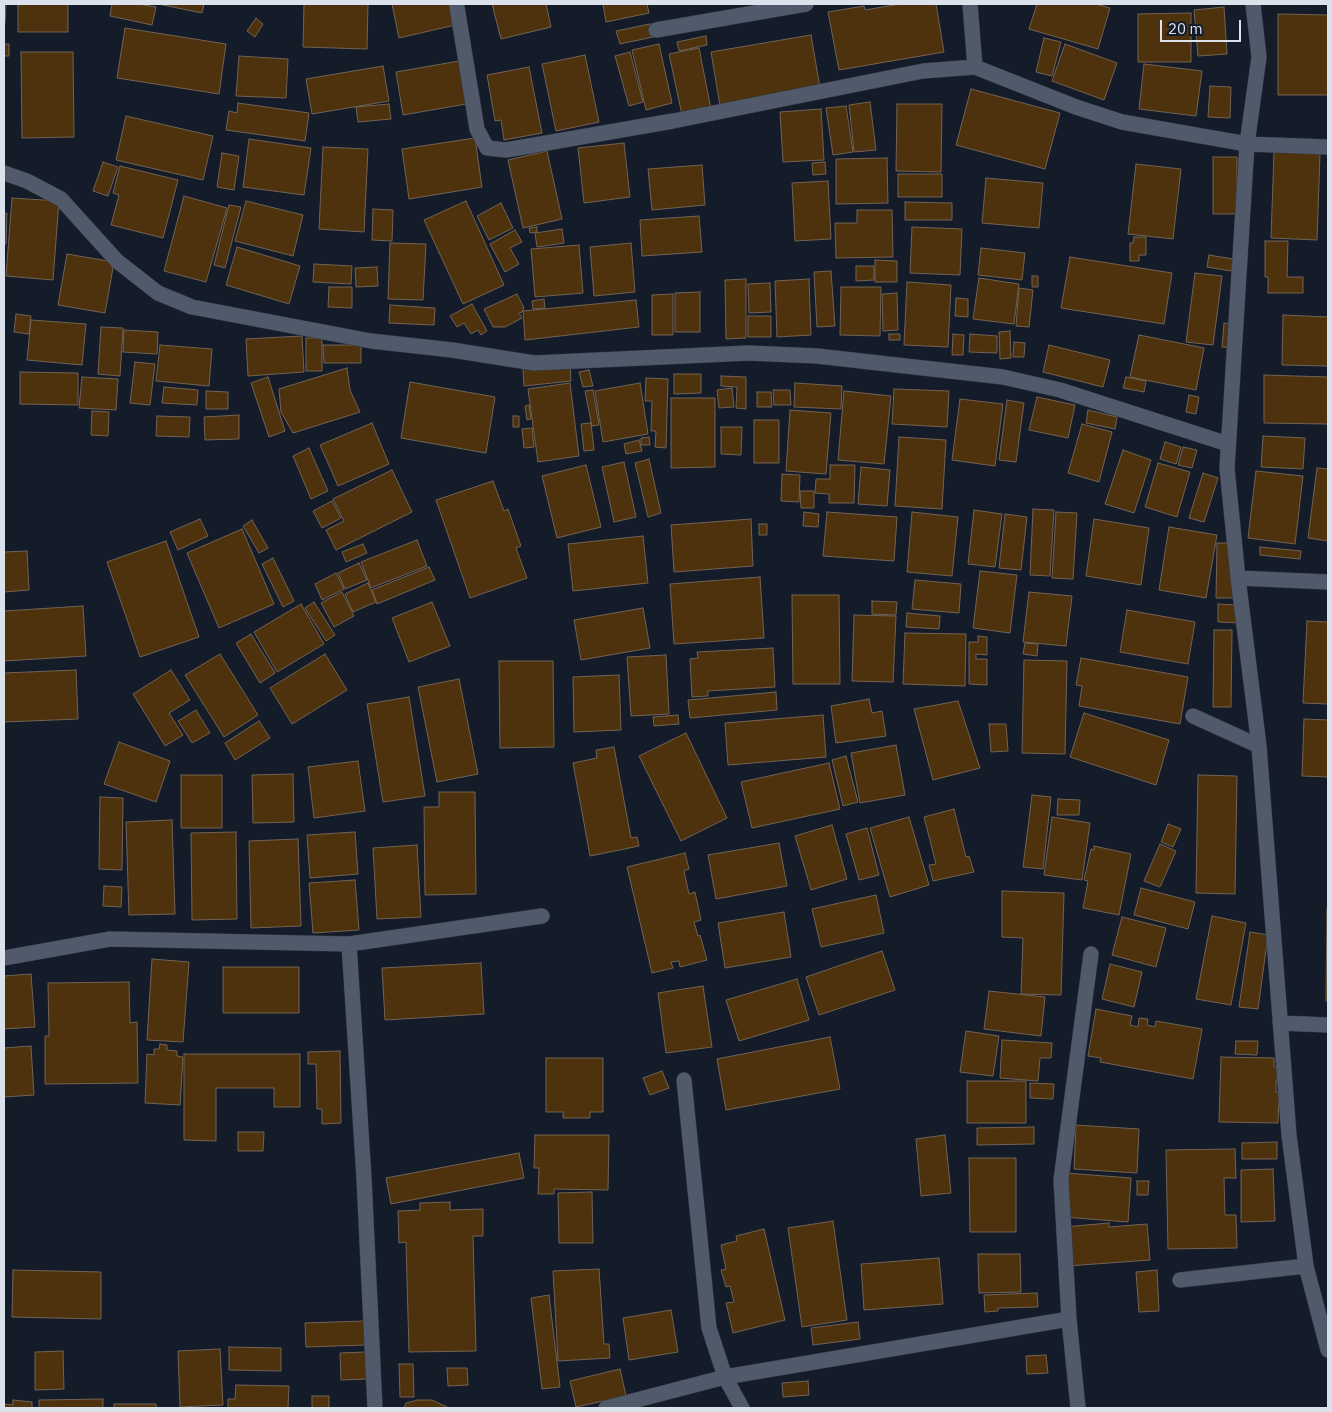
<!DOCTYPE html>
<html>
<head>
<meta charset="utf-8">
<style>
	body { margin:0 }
	#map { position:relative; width:1332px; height:1412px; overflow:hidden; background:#141c2a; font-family:"IBM Plex Sans",sans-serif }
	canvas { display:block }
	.frame { position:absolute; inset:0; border:5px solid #dce2ec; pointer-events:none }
	.scale { position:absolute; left:1160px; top:20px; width:81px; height:22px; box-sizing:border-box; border:2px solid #dce2ec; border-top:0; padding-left:6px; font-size:15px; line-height:18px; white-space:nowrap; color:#dce2ec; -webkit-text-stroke:4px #141c2a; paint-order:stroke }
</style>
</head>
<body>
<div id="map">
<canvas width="1332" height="1412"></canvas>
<div class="frame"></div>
<div class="scale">20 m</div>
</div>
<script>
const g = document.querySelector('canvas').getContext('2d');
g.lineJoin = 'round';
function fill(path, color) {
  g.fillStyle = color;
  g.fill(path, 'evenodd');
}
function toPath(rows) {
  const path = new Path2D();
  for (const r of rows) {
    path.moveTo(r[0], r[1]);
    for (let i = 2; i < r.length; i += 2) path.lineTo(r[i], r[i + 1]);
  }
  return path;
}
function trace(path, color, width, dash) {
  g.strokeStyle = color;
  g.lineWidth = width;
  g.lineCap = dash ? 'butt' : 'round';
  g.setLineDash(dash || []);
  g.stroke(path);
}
const building = toPath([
	[4,4,6,4,5,23,4,23,4,4],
	[18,4,68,4,68,32,18,32,18,4],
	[112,4,138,4,156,7,152,25,110,16,112,4],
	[158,4,204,4,202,13,158,4],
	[304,4,368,4,367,49,303,47,304,4],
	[392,4,451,4,455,25,399,38,392,4],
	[492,4,546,4,551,27,501,39,492,4],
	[603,4,647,4,649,13,606,22,603,4],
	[900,4,936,4,944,52,839,70,828,12,864,6,865,10,900,4],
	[1037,4,1096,4,1110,8,1098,49,1029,29,1037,4],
	[1224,7,1227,54,1198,56,1194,10,1224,7],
	[1191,13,1191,62,1138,62,1138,14,1191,13],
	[1278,14,1328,15,1328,95,1278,95,1278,14],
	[256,18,263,24,255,37,247,31,256,18],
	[650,24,653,37,620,44,616,31,650,24],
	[125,28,226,44,219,94,117,78,125,28],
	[811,35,820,88,720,106,711,52,811,35],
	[706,36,707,45,679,51,677,42,706,36],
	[1044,38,1061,42,1052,76,1036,72,1044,38],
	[4,44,9,44,9,56,4,56,4,44],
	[659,44,672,103,646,110,632,50,659,44],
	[1065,44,1117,63,1104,100,1052,81,1065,44],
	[699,48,711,109,682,115,669,54,699,48],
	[21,52,73,52,74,137,22,138,21,52],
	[630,52,643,102,629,106,615,56,630,52],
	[585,55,599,122,556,131,542,64,585,55],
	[239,56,288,59,286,98,236,96,239,56],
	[459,61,466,104,403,115,396,72,459,61],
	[1144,64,1202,71,1196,116,1139,109,1144,64],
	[383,66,389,101,312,114,306,79,383,66],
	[529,67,542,133,504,140,501,120,495,121,487,75,529,67],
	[1210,86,1231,87,1230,118,1208,117,1210,86],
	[971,89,1060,113,1045,169,956,145,971,89],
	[870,102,876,150,854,152,849,105,870,102],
	[238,103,309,113,305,141,226,130,229,111,237,113,238,103],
	[389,104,391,119,358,122,356,107,389,104],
	[897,104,942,104,941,172,896,171,897,104],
	[846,106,853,152,833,155,826,108,846,106],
	[821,109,824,160,783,162,780,112,821,109],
	[126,116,213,136,203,180,116,160,126,116],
	[475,138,482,187,409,199,402,149,475,138],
	[249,139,311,148,304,195,243,187,249,139],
	[624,143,630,197,584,203,578,148,624,143],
	[323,147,368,149,364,232,319,229,323,147],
	[547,151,562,219,523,228,508,160,547,151],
	[1274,152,1320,154,1317,240,1271,238,1274,152],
	[222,153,239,156,234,190,217,187,222,153],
	[1213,157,1237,157,1237,214,1213,214,1213,157],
	[887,158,888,203,836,204,836,159,887,158],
	[103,162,118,167,108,196,93,191,103,162],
	[825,162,826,174,813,175,812,163,825,162],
	[1136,164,1181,169,1173,239,1128,234,1136,164],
	[702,165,705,205,652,210,648,169,702,165],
	[120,166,178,180,163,238,111,225,119,195,113,193,120,166],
	[898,174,942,174,942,197,898,197,898,174],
	[986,178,1043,183,1039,228,982,223,986,178],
	[828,181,831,239,795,241,792,183,828,181],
	[184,196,227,208,206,282,164,271,184,196],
	[12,198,59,201,53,280,6,276,12,198],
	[246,201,303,215,293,256,235,241,246,201],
	[466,201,504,285,463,304,424,220,466,201],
	[905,202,952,203,952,220,905,220,905,202],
	[501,203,513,228,489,240,477,216,501,203],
	[229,205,241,207,225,268,214,265,229,205],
	[373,209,393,210,392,241,372,240,373,209],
	[857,210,892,210,893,257,836,258,835,223,857,223,857,210],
	[4,213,7,213,6,244,4,244,4,213],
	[699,216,702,252,642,256,640,220,699,216],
	[537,227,537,232,530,233,529,228,537,227],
	[912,227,962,229,960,275,910,273,912,227],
	[562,229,564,243,537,247,535,233,562,229],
	[515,230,522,242,510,248,519,264,505,272,490,244,515,230],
	[1134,237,1146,237,1146,255,1139,255,1139,261,1130,261,1130,243,1133,243,1134,237],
	[1265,241,1288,241,1287,277,1303,277,1303,293,1268,293,1268,277,1265,277,1265,241],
	[390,243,426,244,423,300,388,299,390,243],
	[631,243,635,292,594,296,590,247,631,243],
	[579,245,583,293,535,297,531,249,579,245],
	[237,247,300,266,289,304,226,285,237,247],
	[981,248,1025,253,1022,280,978,275,981,248],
	[67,254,114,262,105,313,58,305,67,254],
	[1209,255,1233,259,1231,271,1207,267,1209,255],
	[1070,257,1172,273,1164,324,1061,308,1070,257],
	[875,260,897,261,897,282,875,282,875,260],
	[314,264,352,266,351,284,313,282,314,264],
	[856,266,874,266,874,280,856,281,856,266],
	[377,267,378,286,356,287,355,268,377,267],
	[831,271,835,326,817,327,814,272,831,271],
	[1195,273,1222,276,1213,345,1186,342,1195,273],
	[1032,276,1038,276,1038,287,1032,287,1032,276],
	[979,278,1019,284,1014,324,973,319,979,278],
	[746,279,746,338,726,339,725,280,746,279],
	[809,279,811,335,777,337,775,281,809,279],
	[907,282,951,285,948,347,904,345,907,282],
	[770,283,771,312,749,313,748,284,770,283],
	[329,287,352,287,352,308,328,307,329,287],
	[841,287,881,287,880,336,840,335,841,287],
	[1019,288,1033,290,1029,327,1016,326,1019,288],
	[700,292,700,332,675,332,675,293,700,292],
	[897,293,898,330,883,331,882,294,897,293],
	[517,294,524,308,522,312,519,313,522,318,505,327,493,327,484,309,517,294],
	[673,294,673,335,652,335,652,295,673,294],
	[956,298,968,299,968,317,955,316,956,298],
	[544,299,545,308,533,309,532,301,544,299],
	[636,300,639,327,525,340,523,311,636,300],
	[472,304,487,331,481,335,478,330,471,334,464,323,457,327,450,316,472,304],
	[390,305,435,308,434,325,389,323,390,305],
	[16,314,31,316,29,334,14,332,16,314],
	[1283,315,1328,317,1328,366,1282,365,1283,315],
	[748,316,771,316,771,337,748,337,748,316],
	[31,320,86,324,82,365,27,360,31,320],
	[1224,323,1235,324,1233,348,1222,347,1224,323],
	[101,327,123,328,120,376,98,374,101,327],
	[124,330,158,332,157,354,123,352,124,330],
	[1010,331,1011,358,1000,359,999,332,1010,331],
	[889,334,900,334,900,340,889,340,889,334],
	[953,334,964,335,963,355,952,355,953,334],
	[970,334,997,336,997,353,969,352,970,334],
	[1139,335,1204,348,1196,390,1130,377,1139,335],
	[302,336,304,372,248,376,246,339,302,336],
	[306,338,322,338,322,371,306,371,306,338],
	[1014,342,1025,343,1024,357,1013,357,1014,342],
	[160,345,212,349,209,386,156,381,160,345],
	[323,345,361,345,361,363,324,363,323,345],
	[1049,345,1110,360,1103,387,1043,372,1049,345],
	[135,362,155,364,150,405,130,403,135,362],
	[570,363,571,381,524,386,523,368,570,363],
	[347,368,350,390,360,412,293,433,281,412,279,389,347,368],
	[589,370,593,386,583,387,579,372,589,370],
	[20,372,78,373,78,405,20,404,20,372],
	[674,374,701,374,701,393,674,394,674,374],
	[1264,375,1328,377,1328,424,1264,423,1264,375],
	[721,376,746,377,746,409,736,408,737,387,721,386,721,376],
	[82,377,118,379,116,410,79,408,82,377],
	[268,377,285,431,269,437,251,383,268,377],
	[1126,377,1146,381,1144,392,1123,388,1126,377],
	[646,378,668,379,666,448,655,447,656,431,651,431,652,401,645,401,646,378],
	[410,382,495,397,486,453,401,438,410,382],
	[570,383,579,456,538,462,528,389,570,383],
	[640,383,648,434,603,442,595,391,640,383],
	[795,383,842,386,841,409,794,407,795,383],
	[164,387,198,390,197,405,162,403,164,387],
	[732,388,734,407,719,408,717,390,732,388],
	[894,389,949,391,947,427,892,424,894,389],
	[593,390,599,425,592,426,585,391,593,390],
	[773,390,790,390,791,405,774,405,773,390],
	[206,391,228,392,228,409,206,409,206,391],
	[844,391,891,396,884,464,838,460,844,391],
	[757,392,771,392,772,407,757,407,757,392],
	[1189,395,1199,397,1196,414,1186,412,1189,395],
	[1037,397,1075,405,1068,438,1029,430,1037,397],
	[671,398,715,398,715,467,671,468,671,398],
	[960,399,1003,404,995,466,952,460,960,399],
	[1007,400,1024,403,1016,462,999,460,1007,400],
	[529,405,531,419,527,420,525,406,529,405],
	[790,410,831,413,826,474,786,471,790,410],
	[1088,410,1117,417,1115,429,1086,423,1088,410],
	[92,411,109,412,108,436,91,435,92,411],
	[239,415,239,439,205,440,204,417,239,415],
	[157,416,190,417,189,437,156,436,157,416],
	[513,416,519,416,519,427,513,427,513,416],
	[754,420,779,420,779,463,754,463,754,420],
	[372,423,389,464,338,486,320,445,372,423],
	[591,423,594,450,584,451,581,424,591,423],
	[1082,424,1112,432,1099,482,1068,473,1082,424],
	[721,427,742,427,741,455,721,454,721,427],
	[532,428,534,447,524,448,522,429,532,428],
	[1263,436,1305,438,1303,469,1261,467,1263,436],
	[649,437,650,445,641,445,641,438,649,437],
	[899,437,946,440,942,509,895,506,899,437],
	[639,440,642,451,626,454,624,444,639,440],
	[1165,442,1181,447,1176,464,1160,459,1165,442],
	[1183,447,1197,450,1192,468,1178,465,1183,447],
	[309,448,328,491,311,499,293,456,309,448],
	[1123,450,1151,460,1134,513,1105,504,1123,450],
	[649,459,661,513,648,517,635,463,649,459],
	[624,462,636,517,614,522,602,467,624,462],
	[1158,463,1190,472,1177,517,1145,507,1158,463],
	[586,465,601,527,557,538,542,476,586,465],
	[830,465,855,465,854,503,829,503,829,494,815,493,816,479,830,479,830,465],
	[861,467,890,470,887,506,858,504,861,467],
	[1317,468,1328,469,1328,541,1308,538,1317,468],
	[392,470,412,512,336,550,326,530,344,521,333,499,392,470],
	[1256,471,1303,476,1295,544,1248,538,1256,471],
	[1203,473,1218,478,1204,522,1189,518,1203,473],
	[782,474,800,475,799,502,781,501,782,474],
	[493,481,504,511,508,509,521,546,516,548,527,578,470,598,436,500,493,481],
	[800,491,814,491,814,508,801,508,800,491],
	[332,501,341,518,322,528,313,511,332,501],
	[1033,509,1054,510,1050,576,1030,575,1033,509],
	[974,510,1002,514,995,567,968,564,974,510],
	[804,512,819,514,818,527,803,526,804,512],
	[827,512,897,517,894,561,823,556,827,512],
	[912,512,958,517,952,576,907,572,912,512],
	[1056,512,1077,513,1073,579,1052,578,1056,512],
	[1005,514,1027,517,1021,570,999,568,1005,514],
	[200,519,208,536,178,550,170,532,200,519],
	[751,519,753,566,674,572,671,525,751,519],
	[1094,519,1149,528,1141,585,1086,576,1094,519],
	[252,520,268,548,259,553,243,526,252,520],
	[759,524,767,524,767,535,759,535,759,524],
	[1169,527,1217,535,1206,598,1159,590,1169,527],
	[242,529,274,604,219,628,187,553,242,529],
	[643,536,648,583,573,591,568,544,643,536],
	[417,540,427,566,371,588,361,562,417,540],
	[166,541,199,637,140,657,107,562,166,541],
	[1217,543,1229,543,1237,598,1216,598,1217,543],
	[363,544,367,553,346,562,342,552,363,544],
	[1260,547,1301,551,1300,559,1260,555,1260,547],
	[27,551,29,590,4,592,4,552,27,551],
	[273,558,294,601,283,607,262,564,273,558],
	[359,563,367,580,345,589,338,573,359,563],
	[429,567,435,580,377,604,372,590,429,567],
	[980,571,1017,575,1010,633,973,628,980,571],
	[336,573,344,589,322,600,315,584,336,573],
	[760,577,764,638,674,644,670,584,760,577],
	[915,580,961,584,959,613,912,609,915,580],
	[368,583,376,602,353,612,345,594,368,583],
	[342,592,354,616,334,627,321,603,342,592],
	[1029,592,1072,596,1066,646,1023,642,1029,592],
	[792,595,839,595,840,684,793,684,792,595],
	[872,601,897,602,896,615,872,614,872,601],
	[314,602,335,635,326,641,305,608,314,602],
	[432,602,450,646,409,662,392,618,432,602],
	[301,604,324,644,277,672,254,632,301,604],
	[1218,604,1239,605,1239,623,1218,622,1218,604],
	[83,606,86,656,4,661,4,611,83,606],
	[643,608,650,648,581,660,574,620,643,608],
	[1127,610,1195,622,1188,664,1120,652,1127,610],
	[907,613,940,616,939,629,906,627,907,613],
	[854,615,896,616,893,682,852,681,854,615],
	[1307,621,1328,622,1328,704,1303,703,1307,621],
	[1214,630,1232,630,1231,707,1213,707,1214,630],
	[905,633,966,634,965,686,903,684,905,633],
	[251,634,275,673,260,683,236,643,251,634],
	[978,636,987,637,987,655,976,654,976,659,987,659,987,685,969,684,969,642,978,642,978,636],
	[1025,643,1038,644,1037,656,1023,654,1025,643],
	[773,648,775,687,708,691,708,696,692,697,690,659,698,658,697,652,773,648],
	[220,654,258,715,224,737,185,675,220,654],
	[325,654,347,690,292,724,270,688,325,654],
	[666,655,669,714,631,716,627,657,666,655],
	[1081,658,1188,677,1180,724,1079,706,1082,686,1076,685,1081,658],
	[1024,660,1067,661,1065,754,1022,753,1024,660],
	[499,661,553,661,554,747,500,748,499,661],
	[76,670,78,719,4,722,4,673,76,670],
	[171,670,190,700,169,713,183,735,165,746,133,694,171,670],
	[619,675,621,730,574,732,573,677,619,675],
	[459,679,478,774,437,782,418,687,459,679],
	[776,692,777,710,690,718,688,700,776,692],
	[409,697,425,796,383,802,367,704,409,697],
	[869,699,872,713,882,711,886,736,836,743,831,706,869,699],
	[958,701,980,768,933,780,914,709,958,701],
	[196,710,210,733,192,743,178,721,196,710],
	[1084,713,1169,740,1156,785,1070,757,1084,713],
	[678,715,679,724,654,726,653,717,678,715],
	[823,715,826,757,728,765,725,723,823,715],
	[1304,719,1328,720,1328,777,1302,776,1304,719],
	[259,721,270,738,235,760,225,743,259,721],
	[989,724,1006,724,1008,751,991,752,989,724],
	[686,733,727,818,681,841,639,756,686,733],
	[119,742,170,761,156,802,104,784,119,742],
	[896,745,905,795,860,803,851,753,896,745],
	[614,747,631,838,637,837,639,846,590,856,573,763,597,758,596,750,614,747],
	[846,756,858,802,843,806,832,760,846,756],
	[358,761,365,811,314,818,308,767,358,761],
	[829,763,840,809,752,828,741,782,829,763],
	[293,774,294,822,253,823,252,775,293,774],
	[181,775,222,775,222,828,181,828,181,775],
	[1198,775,1237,776,1235,894,1196,893,1198,775],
	[439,792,475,792,476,894,425,895,424,807,439,807,439,792],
	[1032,795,1051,797,1043,869,1023,867,1032,795],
	[100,797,123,798,122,870,99,869,100,797],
	[1058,799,1080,800,1079,815,1057,815,1058,799],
	[954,809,966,857,969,856,974,872,933,881,929,865,936,864,924,817,954,809],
	[909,817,929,885,890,897,870,828,909,817],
	[1052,817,1090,823,1082,880,1044,875,1052,817],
	[172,820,175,914,129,915,126,822,172,820],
	[1168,824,1181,829,1173,847,1161,842,1168,824],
	[832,825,847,879,811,890,795,836,832,825],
	[867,828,879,875,859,880,846,834,867,828],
	[236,832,237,919,192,920,191,833,236,832],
	[355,832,358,874,310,878,307,835,355,832],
	[298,839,301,926,251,928,249,841,298,839],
	[779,843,787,886,716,899,708,855,779,843],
	[1160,844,1176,851,1160,887,1144,881,1160,844],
	[417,845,421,917,377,919,373,848,417,845],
	[1094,846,1131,854,1119,915,1083,908,1088,881,1084,880,1091,849,1094,850,1094,846],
	[685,853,689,869,684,871,689,894,695,892,701,920,694,922,698,936,700,935,707,960,680,967,679,961,671,962,673,968,652,973,627,867,685,853],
	[355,880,359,930,313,933,309,883,355,880],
	[104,886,122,887,121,907,103,906,104,886],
	[1141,888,1195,902,1188,929,1134,915,1141,888],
	[1002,891,1064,893,1061,995,1021,994,1023,938,1002,937,1002,891],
	[876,895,884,933,821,947,812,909,876,895],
	[1327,908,1328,908,1328,1001,1326,1001,1327,908],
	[784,912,791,957,725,968,718,923,784,912],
	[1212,916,1246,923,1231,1005,1196,999,1212,916],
	[1122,917,1166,928,1156,967,1112,955,1122,917],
	[1250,932,1268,935,1258,1009,1239,1007,1250,932],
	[882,951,895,990,819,1015,806,977,882,951],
	[152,959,189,962,183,1042,147,1040,152,959],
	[481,963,484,1014,385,1020,382,968,481,963],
	[1110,964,1142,972,1134,1007,1102,999,1110,964],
	[223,967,299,967,299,1013,223,1013,223,967],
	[31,974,35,1027,4,1029,4,976,31,974],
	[797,979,809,1020,739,1041,726,1000,797,979],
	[129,982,130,1023,137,1022,138,1083,45,1084,45,1036,49,1036,48,983,129,982],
	[703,986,712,1047,666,1053,658,993,703,986],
	[989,991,1045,997,1041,1036,984,1029,989,991],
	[1096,1009,1132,1016,1130,1025,1138,1027,1139,1018,1148,1019,1147,1025,1155,1027,1156,1021,1202,1029,1193,1079,1100,1062,1101,1058,1088,1056,1096,1009],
	[966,1031,999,1036,993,1076,960,1072,966,1031],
	[830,1037,840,1089,726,1110,717,1059,830,1037],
	[1002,1040,1052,1043,1051,1058,1040,1058,1038,1081,1000,1078,1002,1040],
	[1236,1041,1258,1041,1257,1055,1235,1054,1236,1041],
	[160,1044,167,1045,167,1050,177,1051,177,1056,183,1057,180,1105,145,1103,147,1054,154,1055,154,1049,159,1049,160,1044],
	[31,1046,34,1095,4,1097,4,1048,31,1046],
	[340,1051,341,1123,322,1124,322,1109,317,1109,316,1064,308,1064,308,1052,340,1051],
	[184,1054,300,1054,300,1107,274,1107,274,1088,216,1088,216,1141,184,1140,184,1054],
	[1221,1057,1274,1058,1274,1067,1280,1067,1279,1081,1276,1080,1276,1092,1279,1092,1278,1123,1219,1122,1221,1057],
	[546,1058,603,1058,603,1112,590,1112,590,1118,563,1118,563,1112,546,1112,546,1058],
	[662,1071,669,1088,650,1095,643,1078,662,1071],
	[967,1081,1026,1081,1026,1123,967,1123,967,1081],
	[1030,1083,1054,1084,1053,1099,1030,1098,1030,1083],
	[1076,1125,1139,1129,1137,1173,1074,1169,1076,1125],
	[1034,1127,1034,1144,977,1145,977,1128,1034,1127],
	[238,1132,264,1132,263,1151,238,1151,238,1132],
	[535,1135,609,1135,608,1190,554,1189,554,1194,538,1194,539,1168,534,1168,535,1135],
	[945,1135,951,1193,921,1196,916,1139,945,1135],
	[1277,1142,1277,1159,1242,1159,1242,1143,1277,1142],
	[1235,1149,1236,1178,1224,1178,1225,1215,1236,1215,1237,1248,1168,1249,1166,1150,1235,1149],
	[519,1153,524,1178,391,1204,386,1178,519,1153],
	[969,1158,1016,1158,1016,1232,970,1232,969,1158],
	[1273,1169,1275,1221,1241,1222,1241,1170,1273,1169],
	[1066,1173,1131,1178,1128,1222,1063,1217,1066,1173],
	[1137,1181,1149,1181,1148,1195,1137,1195,1137,1181],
	[592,1192,593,1243,559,1243,558,1193,592,1192],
	[450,1202,450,1210,483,1209,483,1236,473,1236,476,1351,409,1352,406,1242,399,1243,398,1211,420,1210,420,1203,450,1202],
	[833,1221,847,1320,802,1327,788,1228,833,1221],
	[1109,1223,1109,1227,1147,1224,1150,1260,1067,1266,1064,1227,1109,1223],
	[764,1229,785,1320,733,1333,726,1303,734,1302,730,1286,726,1287,721,1270,726,1269,721,1245,737,1241,736,1236,764,1229],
	[978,1254,1020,1254,1021,1292,979,1293,978,1254],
	[939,1258,943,1304,864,1310,861,1264,939,1258],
	[599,1269,604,1344,609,1344,610,1358,558,1361,553,1271,599,1269],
	[13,1270,101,1272,101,1319,12,1317,13,1270],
	[1157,1270,1159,1311,1139,1312,1136,1272,1157,1270],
	[1037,1293,1038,1307,998,1308,998,1311,985,1312,984,1295,1037,1293],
	[549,1295,560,1387,542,1389,531,1298,549,1295],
	[671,1310,678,1352,629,1360,623,1318,671,1310],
	[364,1321,365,1345,306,1347,305,1323,364,1321],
	[858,1322,860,1339,813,1345,811,1328,858,1322],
	[229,1347,281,1348,281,1371,229,1370,229,1347],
	[220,1349,223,1405,180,1407,178,1351,220,1349],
	[63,1351,64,1389,35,1390,35,1352,63,1351],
	[366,1352,367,1379,341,1380,340,1353,366,1352],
	[1046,1355,1048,1373,1027,1374,1026,1356,1046,1355],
	[399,1364,413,1364,414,1397,400,1397,399,1364],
	[447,1368,467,1368,468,1385,448,1386,447,1368],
	[620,1369,626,1396,576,1407,570,1381,620,1369],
	[808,1381,809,1395,783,1397,782,1383,808,1381],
	[236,1385,289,1386,288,1408,228,1408,228,1399,235,1399,236,1385],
	[312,1396,329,1396,329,1408,312,1408,312,1396],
	[103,1399,103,1408,39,1408,39,1400,103,1399],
	[13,1400,32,1402,32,1408,4,1408,4,1404,13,1405,13,1400],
	[418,1400,432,1400,449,1408,404,1408,406,1403,418,1400],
	[114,1404,156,1404,156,1408,114,1408,114,1404]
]);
fill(building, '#4e320d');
trace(building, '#726354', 1);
const minor = toPath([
	[970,4,975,67,1076,107,1122,122,1247,144,1328,147],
	[1253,4,1259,57,1247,144,1227,468,1238,578,1259,746,1289,1135,1306,1266,1328,1350],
	[457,7,477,129,487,148,506,150,673,121,923,71,975,67],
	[656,30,806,4],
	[4,173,27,181,61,199,117,261,158,293,192,307,371,341,452,350,534,363,749,353,817,356,1003,377,1060,390,1228,444],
	[1238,578,1328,582],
	[1193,716,1259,746],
	[349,944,364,1178,375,1408],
	[4,958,110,939,349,944,542,916],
	[1280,1023,1328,1025],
	[684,1080,709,1328,725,1377,742,1408],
	[1180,1280,1306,1266],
	[606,1408,725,1377,1069,1319],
	[1078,1408,1069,1319,1061,1180,1091,954]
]);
trace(minor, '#323642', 16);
trace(minor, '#505a6b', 15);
</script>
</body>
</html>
